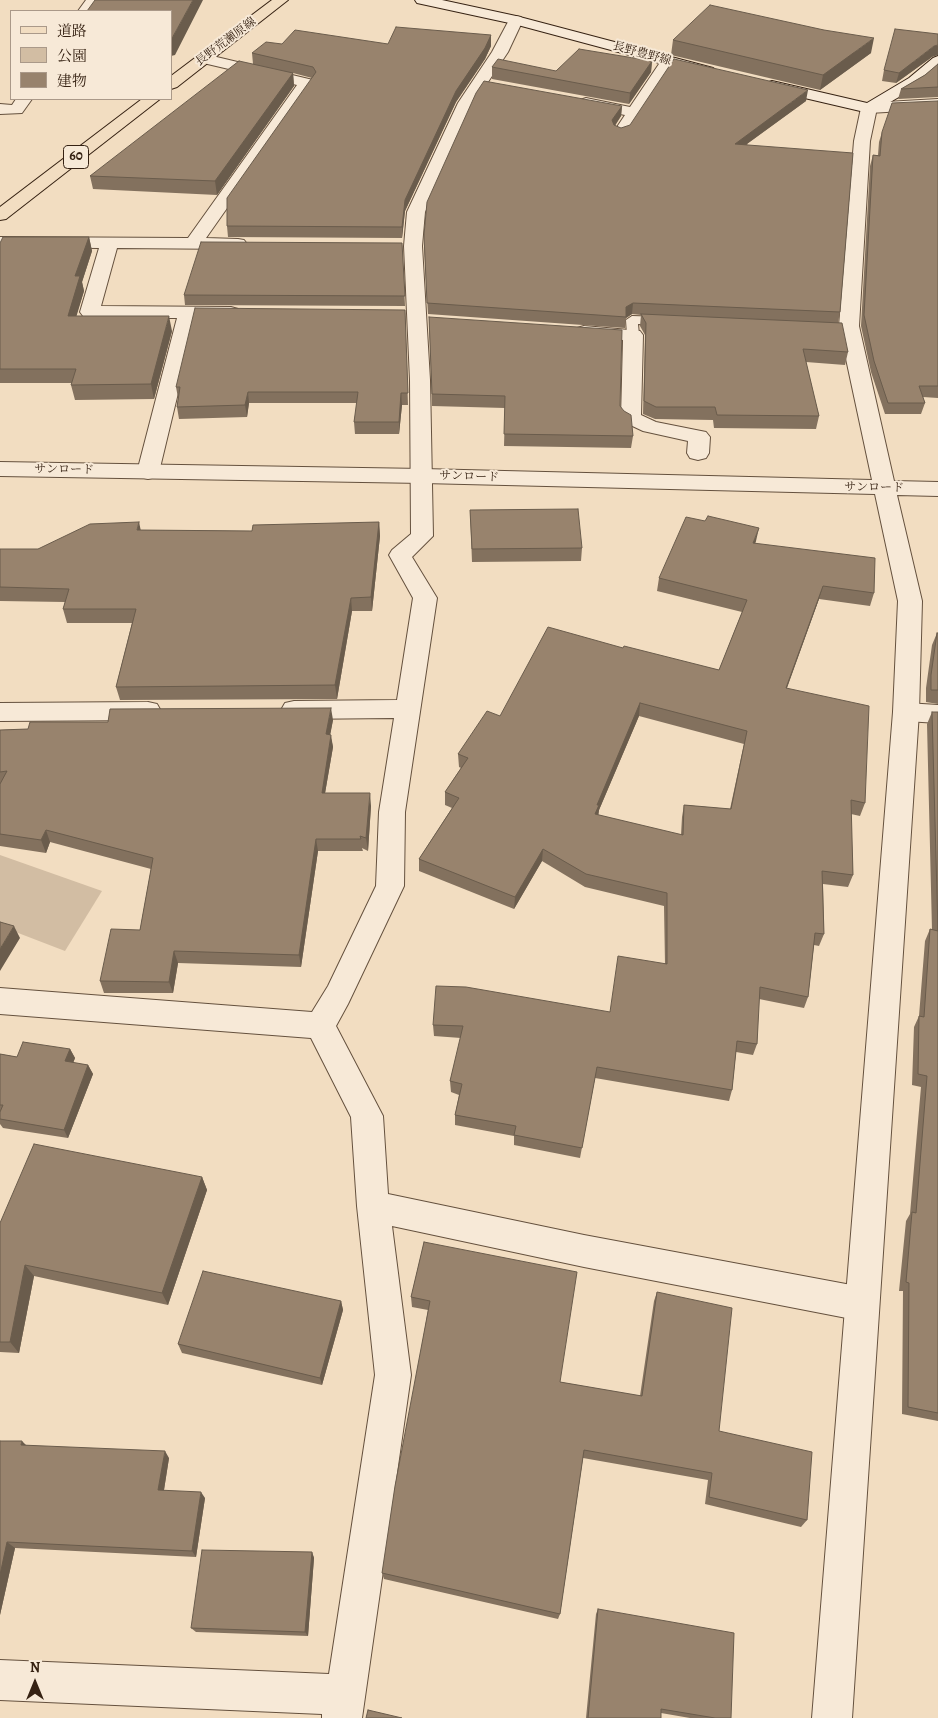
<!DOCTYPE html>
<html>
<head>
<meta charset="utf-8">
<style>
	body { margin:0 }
	#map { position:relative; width:938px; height:1718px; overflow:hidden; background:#f2ddc1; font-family:Alegreya,"Noto Serif JP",serif }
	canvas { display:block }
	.legend { position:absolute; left:10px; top:10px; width:162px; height:90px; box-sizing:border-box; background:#f7e9d7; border:1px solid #aa9989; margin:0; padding:6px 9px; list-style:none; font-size:15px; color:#362213 }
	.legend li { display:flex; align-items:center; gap:10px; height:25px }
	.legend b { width:25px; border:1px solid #aa9989 }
	.north { position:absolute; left:10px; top:1658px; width:50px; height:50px; -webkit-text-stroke:4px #f7e9d7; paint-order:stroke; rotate:0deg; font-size:14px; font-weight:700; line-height:20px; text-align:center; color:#362213 }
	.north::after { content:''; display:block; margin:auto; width:18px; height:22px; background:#362213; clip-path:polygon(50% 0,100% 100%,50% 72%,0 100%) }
</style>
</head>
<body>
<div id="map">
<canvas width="938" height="1718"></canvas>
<ul class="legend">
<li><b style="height:6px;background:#f2ddc1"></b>道路</li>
<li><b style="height:14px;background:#d2bda3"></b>公園</li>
<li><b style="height:14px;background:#98836d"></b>建物</li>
</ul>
<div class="north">N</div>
</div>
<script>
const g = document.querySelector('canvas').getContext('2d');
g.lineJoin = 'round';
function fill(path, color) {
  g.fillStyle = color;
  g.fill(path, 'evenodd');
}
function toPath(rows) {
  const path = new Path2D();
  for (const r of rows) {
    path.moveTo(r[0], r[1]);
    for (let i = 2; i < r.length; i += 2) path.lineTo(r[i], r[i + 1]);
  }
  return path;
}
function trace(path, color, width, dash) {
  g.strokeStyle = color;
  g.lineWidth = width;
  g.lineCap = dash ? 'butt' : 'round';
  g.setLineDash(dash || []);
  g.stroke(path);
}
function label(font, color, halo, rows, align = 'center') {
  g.font = font + ' Alegreya,"Noto Serif JP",serif';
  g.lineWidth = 4;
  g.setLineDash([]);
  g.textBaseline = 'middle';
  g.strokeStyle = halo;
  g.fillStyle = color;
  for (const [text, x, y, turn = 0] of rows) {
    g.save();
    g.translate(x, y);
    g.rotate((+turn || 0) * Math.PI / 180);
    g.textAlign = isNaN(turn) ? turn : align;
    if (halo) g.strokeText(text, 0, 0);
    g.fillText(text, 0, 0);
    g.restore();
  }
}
fill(toPath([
	[0,855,102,891,65,951,0,926]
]), '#d2bda3');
const service = toPath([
	[632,316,664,317,670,321,664,325,638,324,639,335,633,339,627,335,626,320,632,316]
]);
const minor = toPath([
	[86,0,100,0,92,11,78,11,86,0],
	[516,16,521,17,523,20,508,52,474,103,425,212,422,246,430,380,433,536,412,557,437,598,405,812,404,886,348,1004,336,1026,383,1116,388,1194,584,1235,862,1287,874,1292,879,1304,874,1316,862,1321,584,1267,392,1226,411,1375,362,1718,322,1718,322,1714,0,1700,0,1660,329,1674,375,1375,357,1206,351,1117,311,1038,0,1014,0,988,312,1012,328,986,376,886,379,812,394,718,294,719,285,717,281,710,285,703,294,701,397,700,413,598,389,555,392,550,411,534,410,380,404,246,407,212,458,103,492,52,509,20,511,17,516,16],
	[204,54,313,80,315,83,206,238,238,239,244,240,247,244,244,248,238,249,117,248,101,306,231,307,238,309,241,313,238,317,231,319,196,318,159,472,156,477,148,479,140,477,137,472,177,318,90,318,83,316,80,312,99,248,0,247,0,237,188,238,297,85,199,62,196,59,199,56,204,54],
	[668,56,673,58,676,61,631,130,625,132,619,130,617,127,625,115,580,106,578,103,580,100,586,98,630,107,663,58,668,56],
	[16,99,32,99,22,113,0,114,0,104,12,105,16,99],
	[938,99,938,109,869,113,863,111,861,108,863,105,869,103,938,99],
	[584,326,640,331,643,335,641,415,656,422,706,432,710,437,709,453,706,458,698,460,690,458,687,453,688,441,643,431,624,422,621,418,623,340,577,336,574,332,577,328,584,326],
	[148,702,157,704,161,711,157,718,148,720,0,721,0,703,148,702],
	[906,703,938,705,938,723,906,721,897,719,893,712,897,705,906,703]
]);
const tertiary = toPath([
	[869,103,875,105,877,108,870,141,859,326,894,481,938,482,938,496,897,495,922,601,919,712,852,1718,812,1718,893,712,898,601,875,494,423,483,0,476,0,462,423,469,872,480,839,326,854,141,861,108,863,105,869,103]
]);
const secondary = toPath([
	[415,0,442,0,516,16,713,68,716,71,713,74,708,76,514,24,417,3,415,0],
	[938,56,938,69,921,84,875,111,869,113,766,89,764,86,766,83,772,81,867,103,909,78,933,58,938,56]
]);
const primary = toPath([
	[272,0,288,0,177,87,171,89,171,76,272,0],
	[142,99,160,99,6,219,0,220,0,207,142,99]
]);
trace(service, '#65513e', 2);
trace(minor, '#65513e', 2);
trace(tertiary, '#65513e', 2);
trace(secondary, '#362213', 2);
trace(primary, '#362213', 2);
fill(service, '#f7e9d7');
fill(minor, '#f7e9d7');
fill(tertiary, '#f7e9d7');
fill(secondary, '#f7e9d7');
fill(primary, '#f2ddc1');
fill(toPath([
	[491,35,491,46,485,59,456,102,405,211,402,238,228,237,227,226,312,78,293,73,294,86,217,195,93,189,90,176,253,64,252,53,282,44,388,44],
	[673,40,871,53,820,90,671,55],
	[932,57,896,83,882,81,884,70],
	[652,61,651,72,629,104,492,79,492,67,556,71],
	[938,64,938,97,898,99,901,89,925,75],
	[806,101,747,144,840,312,838,323,848,352,845,365,806,362,819,416,816,429,714,428,713,420,655,419,643,414,645,335,640,326,641,315,632,314,626,318,625,328,428,314,424,246,622,106,621,116,615,126,621,128],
	[938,101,938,398,923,397,925,403,921,414,885,414,871,372,861,326,870,166,873,155,878,155,879,142,882,132],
	[89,237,92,251,82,282,84,291,76,316,172,331,154,399,75,400,71,385,72,383,0,383,0,243],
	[402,243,405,306,185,305,184,295],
	[405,310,408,405,402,405,399,434,355,434,354,422,357,403,249,403,247,417,179,419,177,407,178,398,176,387],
	[429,317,620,406,633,436,631,448,504,446,505,408,432,406],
	[470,510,582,548,581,561,472,562],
	[379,522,380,536,372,611,352,611,337,699,120,700,116,687,132,623,67,623,63,609,65,602,0,601,0,549,38,549,141,530,252,531],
	[756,541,755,543,874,593,870,606,819,599,787,688,865,803,860,816,851,814,853,875,848,887,823,884,824,934,819,946,814,945,808,997,804,1008,759,999,757,1044,753,1055,736,1052,732,1090,729,1101,595,1078,580,1158,514,1145,514,1136,455,1125,455,1115,459,1095,451,1092,450,1081,461,1038,434,1036,433,1025,610,1012,665,964,664,906,585,887,542,861,514,909,419,871,419,859,452,808,445,805,445,792,461,768,459,767,458,754,500,716,623,648,719,670,742,612,657,591,659,578],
	[639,716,744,744,730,809,684,805,682,817,681,835,598,815,599,810],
	[937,633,938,633,938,704,926,702,926,688,932,645],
	[932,712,938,712,938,1421,902,1414,903,1291,899,1291,906,1221,910,1214,921,1087,912,1085,914,1027,919,1016,925,941,930,929,932,930,927,724],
	[333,720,330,734,333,747,325,793,371,806,368,851,362,848,363,851,318,851,301,967,178,963,173,993,104,993,100,981,140,930,151,869,50,842,46,853,0,846,0,730],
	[70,1049,75,1058,73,1063,88,1065,93,1074,68,1138,3,1128,0,1124,0,1054,17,1057],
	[202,1177,207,1190,168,1305,34,1276,19,1353,0,1352,0,1223],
	[424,1242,560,1382,640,1396,654,1301,657,1292,719,1431,807,1520,801,1527,705,1504,708,1480,583,1458,560,1614,558,1619,384,1579,382,1573,428,1310,412,1307,411,1297],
	[341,1301,343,1310,322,1385,182,1353,178,1344],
	[0,1441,26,1445,169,1458,164,1490,205,1498,196,1557,15,1548,0,1615],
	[312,1552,314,1558,308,1636,196,1632,191,1628],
	[598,1609,731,1718,690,1718,661,1713,661,1718,586,1718,596,1614]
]), '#83715e');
fill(toPath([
	[193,0,203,0,175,55,171,56,171,40],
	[491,35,491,46,485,59,456,102,405,211,402,238,402,227,405,200,456,91],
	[874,38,871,53,820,90,823,75],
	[938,45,938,55,932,57,896,83,899,73,934,46],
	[652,61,651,72,629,104,630,93],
	[293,73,294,86,217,195,215,181],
	[808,90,806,101,733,154,735,144],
	[622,106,621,116,611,131,612,120],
	[89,237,92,251,82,282,84,291,72,331,68,316,75,276],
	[633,303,632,314,626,318,626,307],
	[169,316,172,331,154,399,151,384],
	[248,392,249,403,247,417,245,405],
	[401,393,402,405,399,434,399,422],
	[139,522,142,536,137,530],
	[379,522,380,536,372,611,371,597],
	[759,528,756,541,750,556,753,543],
	[823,586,819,599,782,701,786,688],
	[351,598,352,611,337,699,335,685],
	[640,703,639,716,599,810,598,818,595,814,597,805],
	[331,708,333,720,328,747,326,734],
	[331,735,333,747,323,805,322,793],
	[370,793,371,806,368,851,366,838],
	[46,830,50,842,46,853,41,840],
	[316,839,318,851,301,967,299,955],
	[543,849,542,861,514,909,515,897],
	[14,926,20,938,0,971,0,949],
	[174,951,178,963,173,993,169,982],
	[70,1049,75,1058,70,1071,65,1061],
	[88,1065,93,1074,68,1138,64,1130],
	[202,1177,207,1190,168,1305,162,1293],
	[25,1265,34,1276,19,1353,10,1342],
	[341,1301,343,1310,322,1385,320,1378],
	[22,1441,29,1448,21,1445],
	[165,1451,169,1458,163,1496,158,1490],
	[201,1492,205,1498,196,1557,192,1551],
	[7,1542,15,1548,0,1615,0,1575],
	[312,1552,314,1558,308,1636,305,1632]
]), '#6a5c4c');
const building = toPath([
	[95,0,193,0,171,40,171,11,87,11,95,0],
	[710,5,824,30,874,38,823,75,673,40,710,5],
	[396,27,491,35,485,48,456,91,405,200,402,227,227,226,227,198,316,72,313,67,252,53,266,42,282,44,295,30,388,44,396,27],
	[895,29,938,34,938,45,934,46,899,73,884,70,895,29],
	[579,49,652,61,630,93,492,67,498,59,556,71,579,49],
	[674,59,808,90,735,144,853,153,840,312,633,303,626,307,626,317,427,303,424,235,427,202,476,93,484,81,622,106,612,120,614,125,621,128,630,125,674,59],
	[239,61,293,73,215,181,90,176,239,61],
	[938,64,938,87,901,89,925,75,938,64],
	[938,101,938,386,919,386,925,403,888,403,874,361,864,315,873,155,880,156,882,132,892,103,938,101],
	[3,237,89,237,75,276,80,276,68,316,169,316,151,384,71,385,76,369,0,369,0,243,3,237],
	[201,242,402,243,405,296,184,295,201,242],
	[195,308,405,310,408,393,401,393,399,422,354,422,358,392,248,392,245,405,177,407,180,387,176,387,195,308],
	[641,314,842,323,848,352,803,349,819,416,717,415,715,407,656,407,644,401,646,323,641,314],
	[429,317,622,330,620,406,624,411,631,415,633,436,504,434,505,396,432,394,429,317],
	[578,509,582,548,472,549,470,510,578,509],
	[708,516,759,528,753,543,875,558,874,593,823,586,786,688,869,706,865,803,851,800,853,875,822,871,824,934,815,933,808,997,760,987,757,1044,737,1041,732,1090,597,1067,582,1148,514,1135,516,1126,455,1115,462,1084,450,1081,463,1026,433,1025,436,986,466,987,610,1012,618,956,667,964,667,893,586,874,543,849,515,897,419,859,459,798,445,792,468,758,458,754,487,711,500,716,548,627,623,648,624,646,719,670,747,600,659,578,686,517,705,521,708,516],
	[640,703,747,731,731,809,684,805,683,835,595,814,599,805,597,805,640,703],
	[139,522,137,530,252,531,253,525,379,522,371,597,351,598,335,685,116,687,136,609,63,609,69,589,0,587,0,549,38,549,90,524,139,522],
	[937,633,938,633,938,690,931,690,931,675,937,633],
	[331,708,326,734,331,735,322,793,370,793,366,838,360,836,361,839,316,839,299,955,174,951,169,982,100,981,111,929,140,930,153,858,46,830,41,840,0,834,0,784,7,771,0,772,0,730,28,729,30,722,108,722,110,709,331,708],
	[932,712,938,712,938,1413,908,1407,909,1283,906,1282,912,1212,916,1213,927,1076,918,1074,919,1016,924,1017,930,929,938,931,932,712],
	[0,922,14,926,0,949,0,922],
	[23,1042,70,1049,65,1061,88,1065,64,1130,0,1119,0,1112,3,1105,0,1105,0,1054,17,1057,23,1042],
	[34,1144,202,1177,162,1293,25,1265,10,1342,0,1342,0,1223,34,1144],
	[424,1242,577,1272,560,1382,642,1396,657,1292,732,1308,719,1431,812,1452,807,1520,709,1497,712,1473,584,1450,560,1614,382,1573,395,1486,430,1301,411,1297,424,1242],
	[203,1271,341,1301,320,1378,178,1344,203,1271],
	[0,1441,22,1441,21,1445,165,1451,158,1490,201,1492,192,1551,7,1542,0,1575,0,1441],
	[202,1550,312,1552,305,1632,191,1628,202,1550],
	[598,1609,734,1633,731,1718,715,1718,661,1709,661,1718,588,1718,598,1609],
	[368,1710,402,1718,366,1718,368,1710]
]);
fill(building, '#98836d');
trace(building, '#6a5c4c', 1);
label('12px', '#362213', '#f7e9d7', [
	["長野荒瀬原線",226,42,-37],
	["長野豊野線",642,54,15],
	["サンロード",64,470,1],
	["サンロード",469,477,2],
	["サンロード",874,488,1]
]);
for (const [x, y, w] of [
	[76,157,25]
]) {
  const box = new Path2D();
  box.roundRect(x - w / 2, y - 11.5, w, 23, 4);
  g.fillStyle = '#f7e9d7';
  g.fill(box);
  trace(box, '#362213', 1);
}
label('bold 14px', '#362213', null, [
	["60",76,157]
]);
</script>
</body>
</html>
